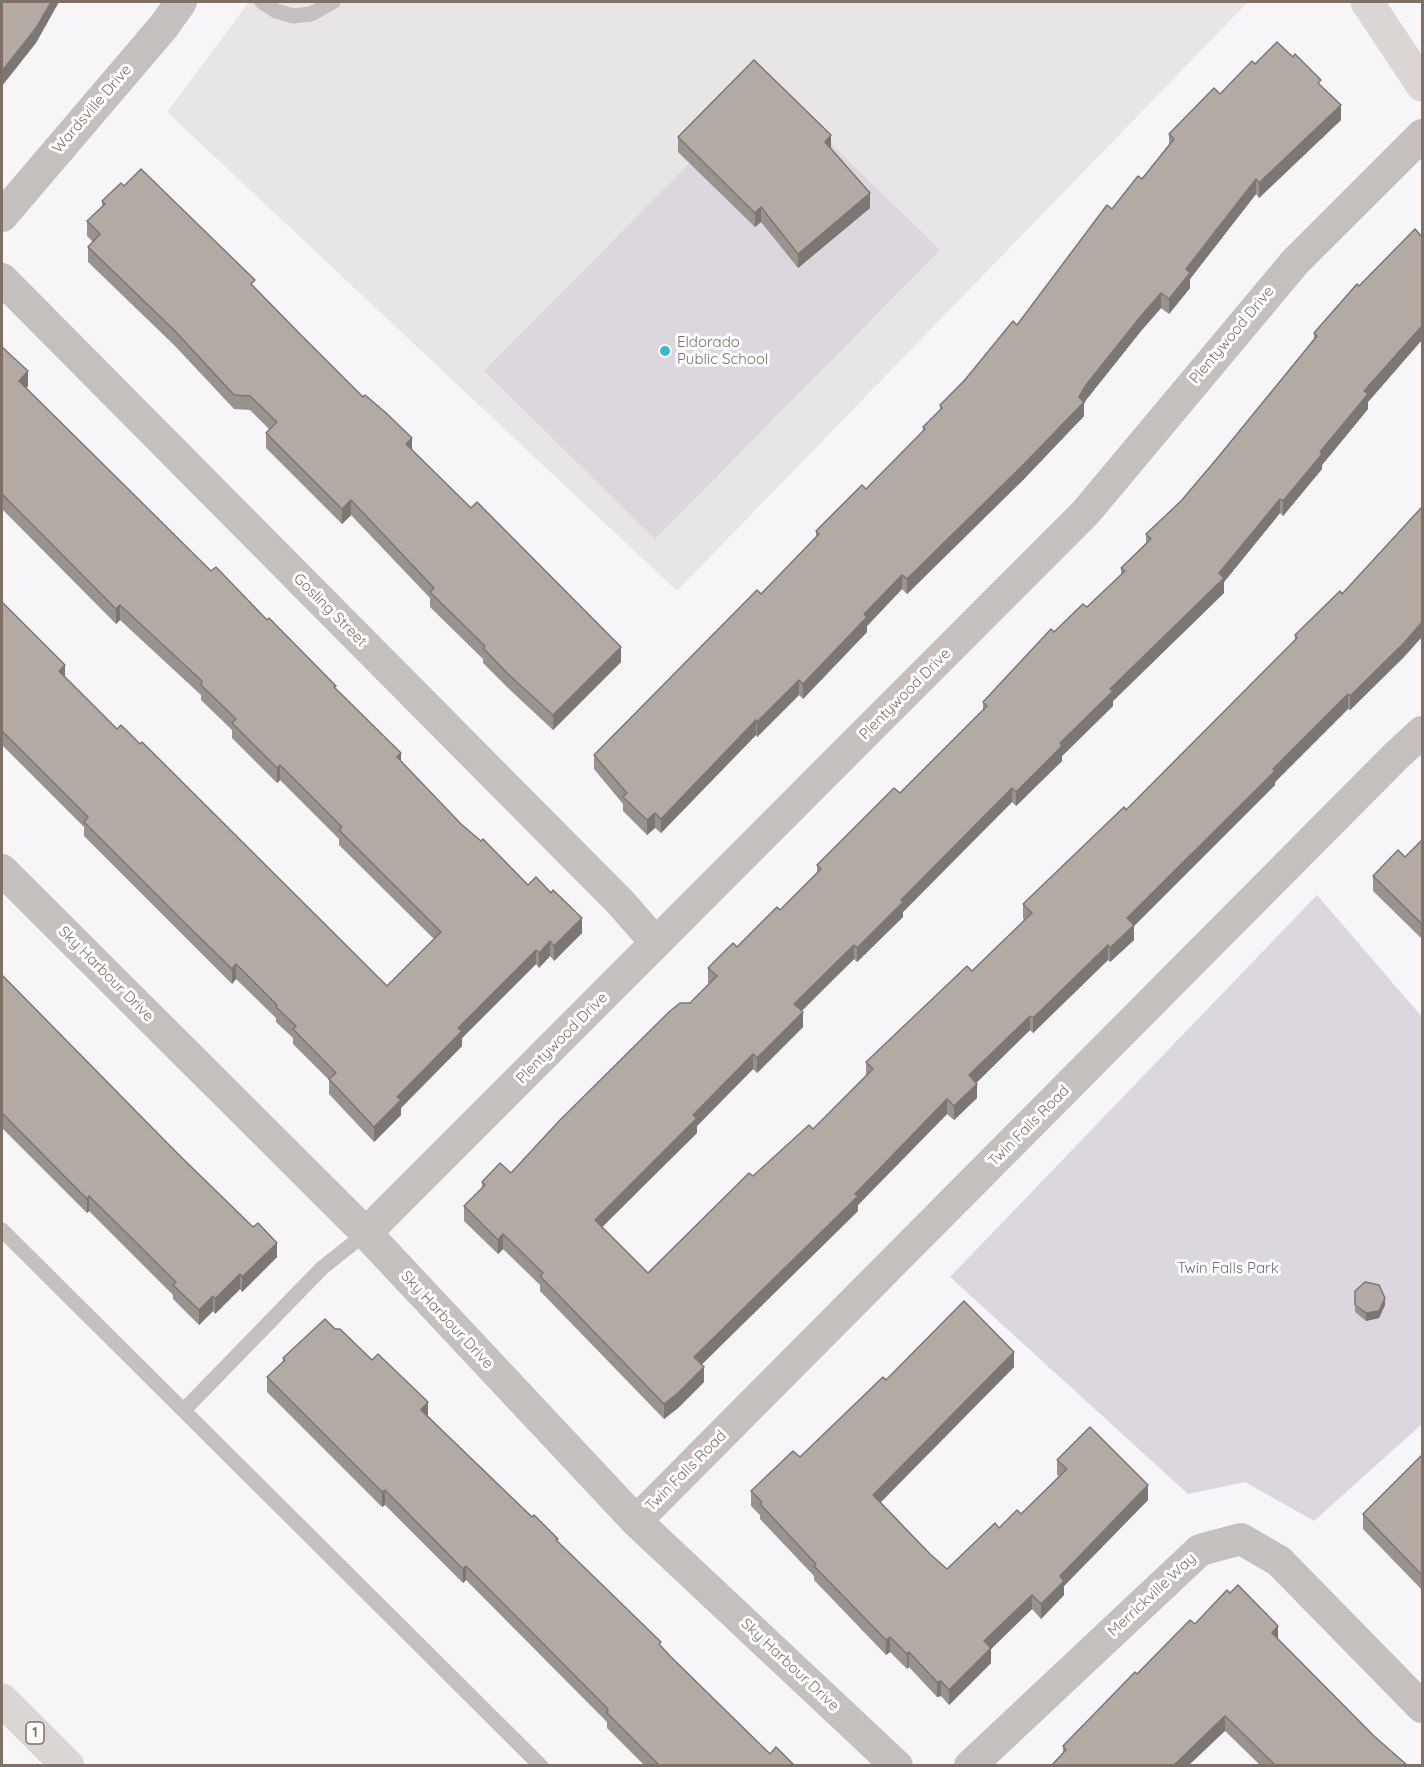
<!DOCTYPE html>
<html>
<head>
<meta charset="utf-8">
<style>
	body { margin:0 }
	#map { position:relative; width:1424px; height:1767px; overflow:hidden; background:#f6f6f8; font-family:Quicksand,sans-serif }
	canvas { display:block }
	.frame { position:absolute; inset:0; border:3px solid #7f6f65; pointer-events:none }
</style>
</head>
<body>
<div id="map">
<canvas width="1424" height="1767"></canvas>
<div class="frame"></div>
</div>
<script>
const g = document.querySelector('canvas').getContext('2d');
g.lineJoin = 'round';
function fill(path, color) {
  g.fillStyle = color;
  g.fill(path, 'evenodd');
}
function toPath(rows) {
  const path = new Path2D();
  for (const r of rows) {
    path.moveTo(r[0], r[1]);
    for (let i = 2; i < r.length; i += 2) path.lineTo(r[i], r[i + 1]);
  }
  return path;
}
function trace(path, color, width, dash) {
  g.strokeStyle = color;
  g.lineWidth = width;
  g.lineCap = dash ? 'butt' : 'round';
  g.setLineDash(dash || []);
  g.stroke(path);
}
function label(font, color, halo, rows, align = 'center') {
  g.font = font + ' Quicksand,sans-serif';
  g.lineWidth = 6;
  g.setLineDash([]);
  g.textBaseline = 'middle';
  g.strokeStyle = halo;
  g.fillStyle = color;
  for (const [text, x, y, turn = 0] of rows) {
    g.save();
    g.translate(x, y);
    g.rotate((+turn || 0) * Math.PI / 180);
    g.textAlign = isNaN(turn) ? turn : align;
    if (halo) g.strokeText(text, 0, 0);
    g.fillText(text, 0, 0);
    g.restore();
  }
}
fill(toPath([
	[249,2,1248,2,677,591,167,112]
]), '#e7e5e6');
fill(toPath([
	[769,83,940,250,655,539,484,371],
	[1317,895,1422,1017,1422,1424,1314,1521,1245,1482,1188,1494,950,1277]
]), '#dcd7df');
trace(toPath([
	[262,2,276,11,293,16,311,14,333,2],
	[2,1230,541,1766],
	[184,1410,322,1268,366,1233]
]), '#c5c0bd', 15);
trace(toPath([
	[2,216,164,26,181,2],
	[2,279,621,903,656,943],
	[2,870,366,1233,636,1521,897,1766],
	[366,1233,1086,512,1295,262,1422,135],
	[636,1521,1396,756,1422,732],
	[970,1766,1200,1550,1241,1539,1279,1561,1422,1707]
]), '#c5c0bd', 32);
trace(toPath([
	[1367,2,1422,85]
]), '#dbd6d4', 33);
trace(toPath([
	[2,1700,68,1766]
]), '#dbd6d4', 33);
fill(toPath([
	[1255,64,1321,86,1341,120,1259,198,1256,194,1190,279,1190,288,1169,314,1161,308,1141,331,1086,400,1084,404,1084,416,1024,479,907,594,902,589,867,626,867,632,803,699,799,695,757,737,756,735,661,833,655,828,647,835,623,811,623,804,594,769,594,755,761,594,816,537,816,531,866,489,923,431,923,427,940,410,940,405,1017,325,1112,209,1142,179,1169,145,1169,134,1220,94],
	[678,137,831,149,870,208,798,268,761,222,755,227,678,152],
	[102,201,255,288,412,450,621,662,553,730,508,688,483,663,483,659,430,607,430,598,351,515,342,524,266,448,266,433,269,429,250,410,234,409,175,346,88,262,88,247,93,242,87,236,87,221,102,207],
	[1422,237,1422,343,1421,341,1368,402,1368,409,1322,465,1322,469,1283,516,1280,513,1224,582,1224,593,1113,701,1113,706,1062,756,1062,761,1016,806,1012,802,903,912,903,917,857,962,854,959,802,1011,803,1027,757,1073,753,1069,697,1126,697,1133,602,1227,648,1273,753,1176,813,1129,866,1075,866,1062,972,971,1024,920,1023,918,1023,904,1126,810,1295,640,1295,635,1404,657,1350,710,1348,709,1275,782,1275,785,1134,926,1134,940,1110,962,1108,960,1033,1033,1030,1030,976,1083,977,1098,954,1120,947,1114,858,1205,858,1211,701,1365,704,1382,678,1408,664,1419,540,1291,540,1285,503,1249,498,1254,464,1221,464,1206,482,1189,482,1182,511,1173,690,1003,709,983,708,983,708,968,737,947,780,910,817,874,817,865,900,793,983,710,983,702,1054,632,1087,607,1121,575,1121,568,1146,543,1146,534,1181,501,1215,461,1314,339,1314,333,1359,286],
	[2,347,28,386,26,388,211,571,336,689,401,762,461,824,582,933,554,961,550,956,539,968,536,964,462,1038,462,1046,401,1108,401,1115,374,1142,329,1094,329,1080,293,1044,293,1038,276,1022,276,1018,236,979,232,984,84,836,84,827,2,745,2,602,65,677,117,729,387,986,434,939,339,845,339,839,280,780,277,783,232,738,232,730,201,700,201,695,120,620,116,624,2,509],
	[1422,840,1422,939,1373,891,1373,876,1405,857],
	[2,975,277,1257,242,1292,240,1289,215,1314,213,1311,199,1325,173,1299,173,1295,89,1211,87,1213,2,1128],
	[1355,1291,1385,1305,1379,1318,1366,1321,1355,1312],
	[283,1358,428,1416,558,1542,670,1656,770,1754,795,1766,645,1766,607,1728,607,1722,466,1580,463,1583,385,1505,382,1507,267,1392,267,1377,283,1362],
	[1014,1367,881,1502,930,1554,947,1569,999,1528,1021,1514,1059,1476,1057,1475,1057,1460,1148,1500,1064,1586,1064,1595,1041,1619,1032,1609,991,1649,991,1663,949,1705,941,1696,937,1697,909,1667,907,1669,890,1652,886,1655,814,1580,814,1576,760,1519,760,1515,751,1506,751,1491,800,1457,886,1380],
	[1422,1455,1422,1590,1363,1529,1363,1514],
	[1195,1624,1278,1639,1374,1736,1408,1766,1261,1766,1225,1731,1063,1753,1063,1746,1137,1674]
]), '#9a928d');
fill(toPath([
	[51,2,59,2,36,43,2,86,2,71],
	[1341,105,1341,120,1259,198,1259,183],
	[831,135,831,150,825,142],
	[1256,179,1256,194,1190,279,1190,288,1169,314,1169,299,1186,269],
	[870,193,870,208,798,268,798,254],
	[761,207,761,222,755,227,755,213],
	[1161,293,1161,308,1141,331,1086,400,1084,404,1084,416,1024,479,907,594,907,579,1079,397,1086,385,1141,316],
	[1421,327,1421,341,1368,402,1368,409,1322,465,1322,469,1283,516,1283,501,1320,452,1364,391],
	[28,371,28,386,19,395,19,381],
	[412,438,412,453,406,444],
	[1280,499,1280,513,1224,582,1224,593,1113,701,1113,706,1062,756,1062,761,1016,806,1016,792,1110,689,1219,573],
	[351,500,351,515,342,524,342,509],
	[902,575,902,589,867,626,867,632,803,699,803,684,864,614],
	[120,605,120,620,116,624,116,609],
	[1422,622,1422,637,1404,657,1350,710,1350,696],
	[621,647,621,662,553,730,553,715],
	[65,665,65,680,59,671],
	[799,680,799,695,757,737,757,722],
	[1348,694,1348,709,1275,782,1275,785,1134,926,1134,940,1110,962,1110,948,1127,918],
	[756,720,756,735,661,833,661,819],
	[401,753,401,767,397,757],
	[280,765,280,780,277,783,277,768],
	[1012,788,1012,802,903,912,903,917,857,962,857,948,901,900],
	[655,813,655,828,647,835,647,820],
	[582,918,582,933,554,961,554,946],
	[550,941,550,956,539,968,539,953],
	[854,945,854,959,794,1018,794,1004],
	[1108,945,1108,960,1033,1033,1033,1018],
	[536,950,536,964,462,1038,462,1046,401,1108,401,1115,374,1142,374,1127,397,1097,458,1028],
	[236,964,236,979,232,984,232,969],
	[803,1012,803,1027,757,1073,757,1058],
	[1030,1016,1030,1030,969,1090,969,1075],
	[753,1054,753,1069,697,1126,697,1133,595,1234,595,1220,693,1115],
	[977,1084,977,1098,954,1120,954,1106],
	[947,1099,947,1114,858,1205,858,1211,694,1372,694,1357],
	[89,1196,89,1211,87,1213,87,1199],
	[503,1234,503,1249,498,1254,498,1240],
	[277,1243,277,1257,242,1292,242,1277],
	[240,1274,240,1289,215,1314,215,1299],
	[213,1296,213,1311,199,1325,199,1310],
	[1385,1298,1385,1305,1379,1318,1366,1321,1366,1313],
	[1014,1352,1014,1367,873,1510,873,1495],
	[704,1367,704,1382,678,1408,664,1419,664,1404],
	[428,1402,428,1417,421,1410],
	[1148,1485,1148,1500,1064,1586,1064,1595,1041,1619,1041,1604,1060,1576],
	[385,1490,385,1505,382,1507,382,1492],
	[466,1566,466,1580,463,1583,463,1569],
	[1032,1595,1032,1609,991,1649,991,1663,949,1705,949,1690,984,1641],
	[1278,1626,1278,1641,1272,1633],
	[890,1637,890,1652,886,1655,886,1640],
	[909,1652,909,1667,907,1669,907,1654],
	[941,1681,941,1696,937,1697,937,1682],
	[1225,1716,1225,1731,1188,1766,1173,1766]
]), '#7d7773');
const building = toPath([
	[2,2,51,2,36,28,2,71,2,2],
	[1277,42,1293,57,1295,54,1321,80,1318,83,1341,105,1259,183,1256,179,1186,269,1190,273,1169,299,1161,293,1141,316,1086,385,1079,397,1084,402,1024,464,907,579,902,575,864,614,867,617,803,684,799,680,757,722,756,720,661,819,655,813,647,820,623,797,627,793,594,755,757,590,761,594,819,534,816,531,862,485,866,489,925,429,923,427,942,408,940,405,964,381,1013,321,1017,325,1107,205,1112,209,1138,176,1142,179,1174,139,1169,134,1214,88,1220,94,1252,61,1255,64,1277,42],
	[754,60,831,135,825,142,870,193,798,254,761,207,755,213,678,137,754,60],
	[141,169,255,280,251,284,300,334,363,397,365,395,385,412,412,438,406,444,471,508,477,502,621,647,553,715,508,674,483,648,485,646,430,592,434,588,351,500,342,509,266,433,277,422,250,396,234,395,175,331,88,247,100,234,87,221,105,204,102,201,121,183,124,186,141,169],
	[1415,229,1422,237,1422,328,1421,327,1364,391,1368,394,1320,452,1322,454,1283,501,1280,499,1219,573,1224,578,1110,689,1113,691,1060,743,1062,746,1016,792,1012,788,901,900,903,902,857,948,854,945,794,1004,803,1012,757,1058,753,1054,693,1115,697,1118,595,1220,648,1273,749,1173,753,1176,809,1125,813,1129,873,1069,866,1062,967,966,972,971,1032,913,1023,904,1124,807,1126,810,1297,638,1295,635,1340,591,1342,594,1422,507,1422,622,1404,643,1350,696,1348,694,1273,769,1275,771,1127,918,1134,925,1110,948,1108,945,1033,1018,1030,1016,969,1075,977,1084,954,1106,947,1099,855,1194,858,1196,694,1357,704,1367,678,1393,664,1404,540,1276,543,1273,503,1234,498,1240,464,1206,485,1185,482,1182,500,1163,511,1173,560,1120,670,1011,680,1003,690,1003,717,976,708,968,733,943,737,947,777,907,780,910,821,869,817,865,894,788,900,793,987,706,983,702,1051,629,1054,632,1083,604,1087,607,1125,571,1121,568,1151,539,1146,534,1181,501,1215,461,1317,336,1314,333,1357,284,1359,286,1415,229],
	[2,347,28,371,19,381,211,571,216,567,267,620,269,618,336,686,334,687,401,753,397,757,461,824,481,841,483,839,528,885,536,877,551,893,553,890,582,918,554,946,550,941,539,953,536,950,458,1028,462,1031,397,1097,401,1100,374,1127,329,1079,336,1073,293,1029,296,1026,276,1007,277,1005,236,964,232,969,185,923,84,822,88,817,2,731,2,602,65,665,59,671,117,729,121,725,140,744,142,742,387,986,441,932,339,830,342,827,280,765,277,768,232,723,236,719,201,685,202,681,120,605,116,609,2,494,2,347],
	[1422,840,1422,924,1373,876,1398,850,1405,857,1422,840],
	[2,975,177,1153,253,1227,258,1223,277,1243,242,1277,240,1274,215,1299,213,1296,199,1310,173,1285,176,1282,89,1196,87,1199,2,1113,2,975],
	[1365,1282,1379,1285,1385,1298,1379,1311,1366,1313,1355,1305,1355,1291,1365,1282],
	[964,1301,1014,1352,873,1495,930,1554,947,1569,995,1523,999,1528,1017,1510,1021,1514,1067,1469,1057,1460,1090,1427,1148,1485,1060,1576,1064,1581,1041,1604,1032,1595,984,1641,991,1648,949,1690,941,1681,937,1682,909,1652,907,1654,890,1637,886,1640,814,1566,816,1564,760,1504,762,1502,751,1491,793,1451,800,1457,883,1377,886,1380,964,1301],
	[325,1319,335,1329,340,1329,372,1360,378,1354,428,1402,421,1410,452,1440,532,1517,534,1515,558,1539,556,1540,661,1642,659,1644,670,1656,770,1754,776,1747,795,1766,660,1766,607,1713,608,1709,466,1566,463,1569,385,1490,382,1492,267,1377,285,1360,283,1358,325,1319],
	[1422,1455,1422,1575,1363,1514,1422,1455],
	[1238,1585,1278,1626,1272,1633,1374,1736,1408,1766,1276,1766,1225,1716,1173,1766,1051,1766,1066,1750,1063,1746,1135,1672,1137,1674,1190,1620,1195,1624,1227,1590,1230,1593,1238,1585]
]);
fill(building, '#b3aaa4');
trace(building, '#7d7773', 1.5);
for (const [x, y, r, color] of [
	[665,351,6,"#35b9d9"]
]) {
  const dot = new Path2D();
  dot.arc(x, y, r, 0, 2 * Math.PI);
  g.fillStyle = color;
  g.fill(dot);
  trace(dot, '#fff', 2);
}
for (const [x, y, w] of [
	[35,1733,18]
]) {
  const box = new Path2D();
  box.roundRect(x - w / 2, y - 11, w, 22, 4.5);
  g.fillStyle = '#fff';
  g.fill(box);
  trace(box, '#7f6f65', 1.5);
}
label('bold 14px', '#7f6f65', null, [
	["1",35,1733]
]);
label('15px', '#7f6f65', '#fff', [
	["Wardsville Drive",92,109,-49],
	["Plentywood Drive",1232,335,-50],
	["Gosling Street",330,610,45],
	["Plentywood Drive",905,694,-45],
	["Sky Harbour Drive",106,974,45],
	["Plentywood Drive",562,1038,-45],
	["Twin Falls Road",1029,1126,-45],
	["Sky Harbour Drive",447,1320,47],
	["Twin Falls Road",686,1471,-45],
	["Merrickville Way",1152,1595,-43],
	["Sky Harbour Drive",790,1665,43]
]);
label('15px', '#7f6f65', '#fff', [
	["Eldorado",677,342],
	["Public School",677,359]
], 'left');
label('15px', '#77677c', '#fff', [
	["Twin Falls Park",1228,1268]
]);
</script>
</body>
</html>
